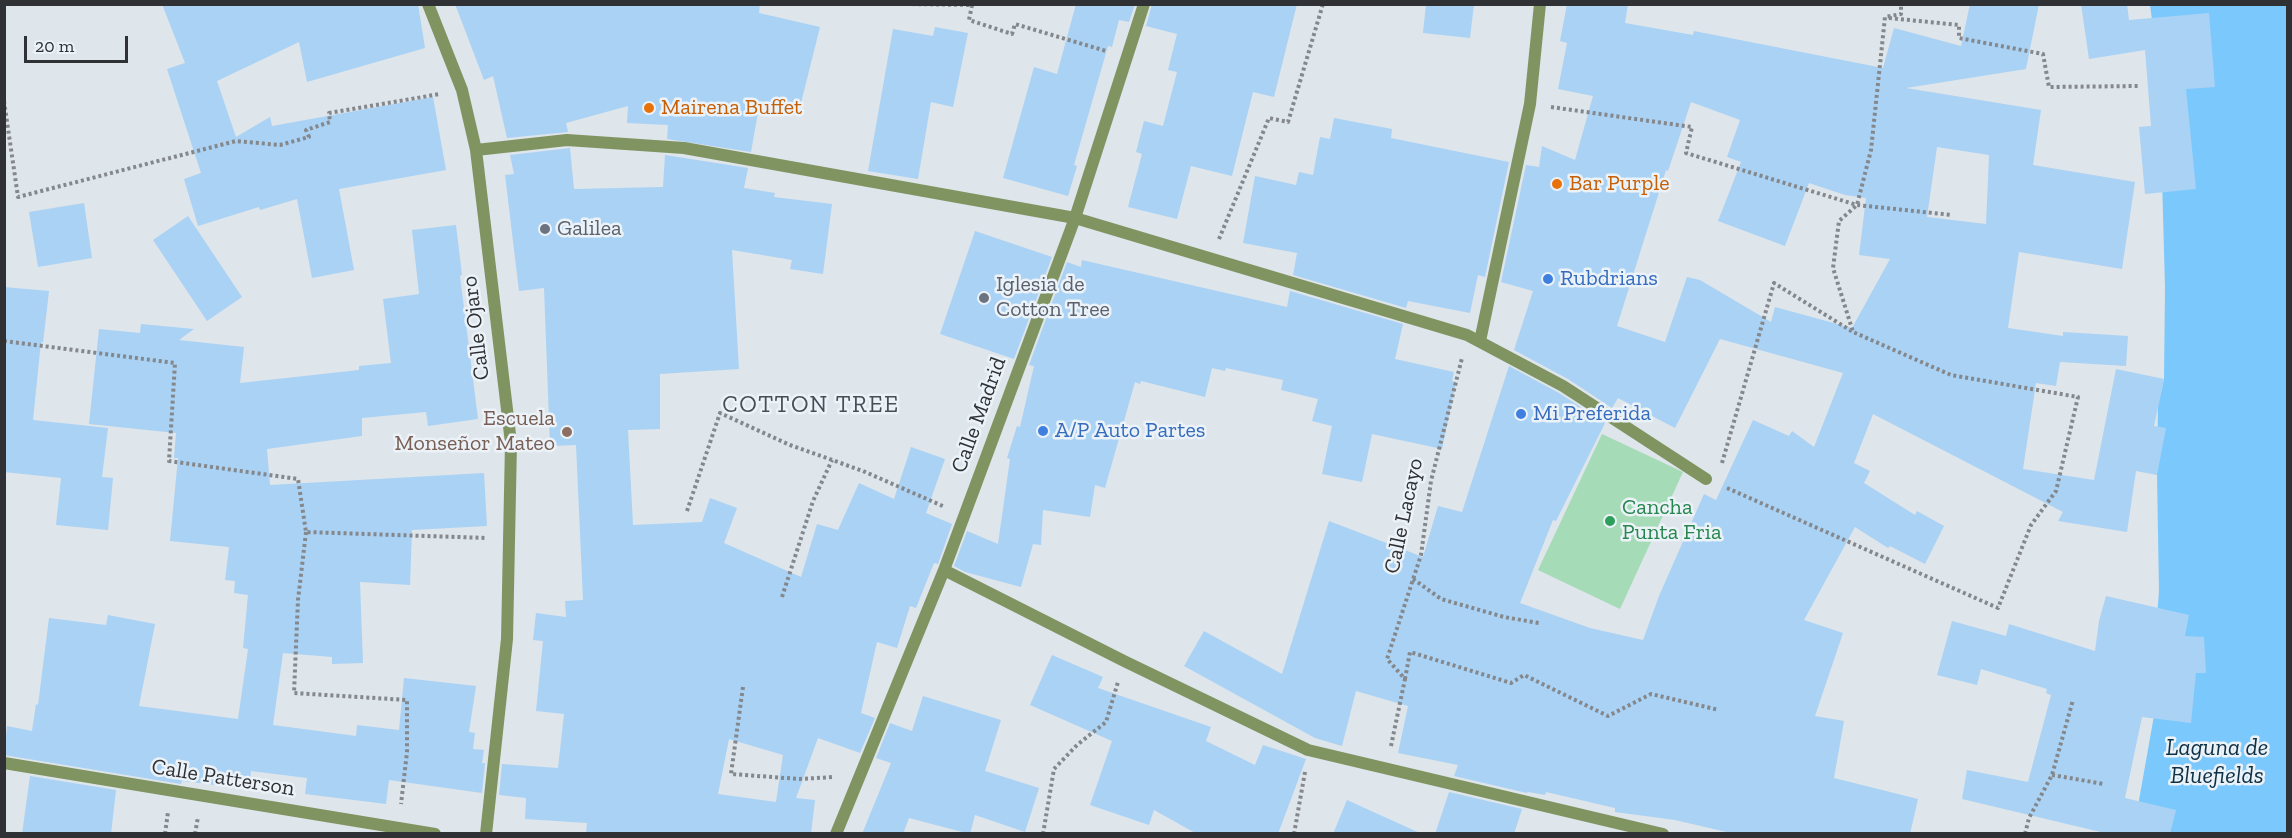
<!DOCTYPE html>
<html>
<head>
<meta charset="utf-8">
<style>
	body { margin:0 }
	#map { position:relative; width:2292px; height:838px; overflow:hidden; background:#dee5eb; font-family:"Zilla Slab",serif }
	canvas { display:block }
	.frame { position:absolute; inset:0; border:6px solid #2f3134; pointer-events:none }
	.scale { position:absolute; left:24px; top:36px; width:104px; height:27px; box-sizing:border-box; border:3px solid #2f3134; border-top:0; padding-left:8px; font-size:18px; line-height:21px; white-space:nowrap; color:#2f3134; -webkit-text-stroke:4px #ebf2f8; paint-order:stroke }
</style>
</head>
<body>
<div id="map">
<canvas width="2292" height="838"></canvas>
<div class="frame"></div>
<div class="scale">20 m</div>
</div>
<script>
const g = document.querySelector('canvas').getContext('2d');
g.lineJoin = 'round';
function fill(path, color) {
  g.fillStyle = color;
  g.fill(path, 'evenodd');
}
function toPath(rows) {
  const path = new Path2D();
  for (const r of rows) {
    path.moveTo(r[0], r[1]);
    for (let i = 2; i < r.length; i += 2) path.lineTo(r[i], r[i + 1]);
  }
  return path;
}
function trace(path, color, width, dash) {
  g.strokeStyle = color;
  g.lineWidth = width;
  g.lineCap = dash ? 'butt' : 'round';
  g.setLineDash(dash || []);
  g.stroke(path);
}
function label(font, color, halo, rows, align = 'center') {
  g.font = font + ' "Zilla Slab",serif';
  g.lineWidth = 5;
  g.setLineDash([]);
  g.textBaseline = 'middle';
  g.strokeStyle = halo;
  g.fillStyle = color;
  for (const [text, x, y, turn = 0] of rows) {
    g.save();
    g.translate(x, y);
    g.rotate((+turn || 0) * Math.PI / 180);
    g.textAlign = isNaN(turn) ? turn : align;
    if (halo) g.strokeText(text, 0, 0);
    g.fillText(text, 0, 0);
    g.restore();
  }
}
fill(toPath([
	[1602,434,1683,472,1620,609,1538,570]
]), '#a6dbb7');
fill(toPath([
	[2150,5,2287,5,2287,833,2133,834,2158,693,2153,670,2159,591,2157,475,2158,406,2164,379,2165,288,2161,141,2157,57]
]), '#7bc9fc');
fill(toPath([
	[162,4,418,4,425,48,307,82,299,42,217,81,236,137,270,117,272,126,433,97,446,170,339,189,354,270,312,278,297,199,260,210,259,207,198,226,184,179,201,173,167,69,185,63],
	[455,4,760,4,759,13,820,27,799,111,760,101,751,152,667,139,668,125,627,123,628,106,566,123,568,132,507,138,493,76,484,80],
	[1076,4,1135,4,1129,22,1119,20,1112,47,1108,46,1074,165,1077,166,1068,196,1003,178,1034,67,1057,74],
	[1152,4,1297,4,1274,97,1253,92,1232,176,1191,166,1177,219,1128,207,1142,154,1136,152,1144,121,1163,126,1177,72,1168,70,1177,34,1146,26],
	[1426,4,1474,4,1470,38,1423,33],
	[1567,4,1628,4,1625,23,1693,35,1694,31,1883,68,1894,28,1961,46,1970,4,2039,4,2026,69,1906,88,2041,110,2033,165,2135,182,2122,269,2019,252,2008,328,2063,336,2063,332,2128,336,2126,366,2060,362,2056,386,2036,383,2023,469,2094,480,2116,369,2164,379,2154,426,2166,428,2157,475,2136,471,2127,532,2058,521,2063,512,1873,414,1854,463,1870,471,1864,483,1915,515,1917,511,1944,526,1925,564,1890,546,1888,548,1855,527,1804,620,1843,633,1815,716,1844,721,1834,778,1918,799,1910,834,1735,834,1675,820,1615,812,1615,808,1546,792,1545,795,1528,792,1527,793,1454,776,1458,765,1398,753,1408,706,1356,691,1342,746,1315,738,1184,666,1204,631,1282,674,1329,521,1423,557,1438,506,1462,512,1509,366,1559,393,1605,423,1556,521,1553,520,1520,603,1590,628,1643,640,1659,596,1704,494,1716,500,1753,420,1789,436,1792,431,1814,447,1843,373,1720,339,1675,428,1618,398,1612,408,1568,379,1514,350,1533,291,1501,282,1526,165,1539,167,1542,146,1575,160,1593,96,1558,89,1567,43,1560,41],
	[1691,102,1740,120,1727,157,1741,162,1718,221,1785,246,1809,183,1845,195,1866,198,1859,255,1890,259,1852,328,1775,307,1771,322,1700,280,1687,277,1665,342,1617,326,1666,170,1668,171],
	[1937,147,1989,155,1986,224,1927,217],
	[2081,4,2127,4,2129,20,2209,13,2215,87,2186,89,2196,189,2145,194,2139,127,2151,126,2145,50,2089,59],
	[935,27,968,33,953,107,931,102,918,179,868,171,893,29,933,36],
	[1334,118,1392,129,1391,138,1509,162,1485,277,1478,275,1470,313,1408,301,1406,308,1293,275,1297,253,1243,243,1255,176,1296,185,1299,172,1313,175,1320,137,1330,139],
	[570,148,574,189,663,187,665,155,748,168,744,188,775,193,774,197,832,204,823,274,790,269,792,260,732,250,739,369,660,374,660,429,628,430,633,525,702,522,710,498,737,508,724,543,801,577,817,524,838,530,859,483,894,499,911,447,945,459,926,513,952,524,938,564,934,563,916,608,910,606,897,648,877,642,861,713,875,718,860,753,818,738,796,798,815,800,811,834,586,834,587,823,525,819,526,798,499,795,502,764,558,768,564,714,536,711,543,641,533,640,536,613,566,617,565,601,583,600,576,445,550,446,544,288,519,291,505,175,514,174,510,155],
	[729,739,783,755,776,802,718,794],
	[84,203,92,258,38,267,29,212],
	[188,216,242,297,207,321,153,240],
	[456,225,462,275,460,276,478,419,428,426,426,412,362,418,362,436,267,449,270,485,484,473,487,526,412,530,410,585,360,582,363,663,332,664,332,657,283,653,273,725,356,736,357,725,399,730,404,678,476,686,469,732,475,733,473,749,484,750,482,763,485,763,482,793,389,780,386,804,305,794,307,778,251,771,249,789,182,781,181,784,4,755,7,726,32,731,36,704,38,705,49,618,106,625,108,615,155,624,139,706,238,719,248,649,243,648,248,595,234,593,235,581,225,580,229,547,170,541,178,458,174,458,176,433,89,424,99,329,140,333,141,324,194,329,179,340,244,347,240,383,359,370,359,366,391,363,383,299,419,294,412,230],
	[975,231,1052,257,1014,359,940,334],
	[1082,260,1287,307,1290,291,1403,324,1395,359,1454,372,1452,381,1456,382,1442,449,1372,434,1362,482,1322,474,1332,426,1312,421,1318,399,1281,390,1283,380,1226,368,1225,371,1212,368,1205,397,1141,381,1140,384,1135,382,1105,488,1095,485,1090,517,1043,510,1041,545,1033,544,1021,587,965,572,954,566,967,531,998,544,1010,459,1007,458,1017,426,1020,427,1034,366,1029,365,1067,262,1081,267],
	[4,287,49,291,43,343,41,342,33,420,108,428,102,477,113,478,108,530,56,525,61,478,4,472],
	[2106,596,2189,615,2185,636,2204,637,2206,673,2196,673,2191,723,2142,717,2125,798,2176,810,2170,834,2109,834,1962,799,1967,770,2028,782,2051,695,2046,693,2047,689,1981,669,1977,685,1937,675,1952,621,2006,636,2009,624,2095,651,2099,621],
	[1052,655,1103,677,1098,688,1211,727,1206,741,1255,765,1263,745,1306,759,1278,834,1197,834,1154,810,1149,825,1090,805,1112,741,1030,705],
	[923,696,1001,720,985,771,1039,788,1025,832,975,815,970,834,909,818,903,834,862,834,891,763,876,758,890,723,912,731],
	[30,776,116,790,111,834,22,834],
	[1449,792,1522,809,1514,834,1435,834],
	[1347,800,1422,834,1333,834]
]), '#aad2f4');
trace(toPath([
	[906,4,972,5,969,20,1012,34,1015,24,1106,51],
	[1889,18,1959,25,1959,38,2043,54,2049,87,2139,86],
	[4,101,18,197,236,141,280,145,309,137,306,130,330,122,329,113,440,94],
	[1551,107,1692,127,1686,153,1857,205,1952,215],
	[1219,239,1269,118,1288,122,1323,4],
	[4,341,175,363,169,461,298,479,306,532,487,538],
	[1722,463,1774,283,1853,332],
	[1727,488,1998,608,2031,525,2056,491,2078,397,1951,375,1853,332,1833,268,1839,221,1857,205,1871,150,1885,17,1901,14,1901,4],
	[687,511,720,413,790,445,863,471,945,507],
	[306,532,298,600,294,693,407,700,407,752,401,804],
	[1413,579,1441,599,1504,617,1539,623],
	[782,597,813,501,832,460],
	[1405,679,1410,652,1511,683,1524,675,1608,716,1651,694,1719,710],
	[743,687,731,774,799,779,834,777],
	[1391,746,1405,679,1387,659,1421,555,1431,481,1462,358],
	[2052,775,2104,784],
	[165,834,168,812],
	[195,834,198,817],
	[1043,834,1054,769,1077,745,1106,722,1118,682],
	[1294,834,1305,772],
	[2025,834,2029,818,2052,775,2073,700]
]), '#84888c', 4, [3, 3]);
trace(toPath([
	[428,4,462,90,476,150,511,443,507,639,486,834],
	[476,150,567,140,684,148,1075,218,1467,335,1563,386,1706,479],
	[1480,341,1530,104,1540,4],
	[944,570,1124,661,1308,750,1663,834],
	[4,763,435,834],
	[836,834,944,570,1075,218,1144,4]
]), '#809461', 12);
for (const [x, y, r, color] of [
	[649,108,6,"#e8710a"],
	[1557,184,6,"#e8710a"],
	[545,229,6,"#6b7280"],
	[1548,279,6,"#3f7fe0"],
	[984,298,6,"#6b7280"],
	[1521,414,6,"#3f7fe0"],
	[1043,431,6,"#3f7fe0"],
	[567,432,6,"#8d6e63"],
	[1610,521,6,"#2e9e5b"]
]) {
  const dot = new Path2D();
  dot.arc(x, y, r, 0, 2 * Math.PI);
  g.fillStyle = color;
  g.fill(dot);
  trace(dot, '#ebf2f8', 2);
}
label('22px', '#c56008', '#ebf2f8', [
	["Mairena Buffet",661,108],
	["Bar Purple",1569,184]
], 'left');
label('22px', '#5b616d', '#ebf2f8', [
	["Galilea",557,229],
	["Iglesia de",996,285],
	["Cotton Tree",996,310]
], 'left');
label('22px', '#366cbe', '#ebf2f8', [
	["Rubdrians",1560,279],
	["Mi Preferida",1533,414],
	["A/P Auto Partes",1055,431]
], 'left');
label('22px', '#2f3134', '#ebf2f8', [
	["Calle Ojaro",476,328,-97],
	["Calle Madrid",979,415,-70],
	["Calle Lacayo",1404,516,-78],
	["Calle Patterson",223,778,9]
]);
label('22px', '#785e54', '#ebf2f8', [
	["Escuela",555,419],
	["Monseñor Mateo",555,444]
], 'right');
label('22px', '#27864d', '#ebf2f8', [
	["Cancha",1622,508],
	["Punta Fria",1622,533]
], 'left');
g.letterSpacing = '1.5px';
label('24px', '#484e53', '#ebf2f8', [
	["COTTON TREE",811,405]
]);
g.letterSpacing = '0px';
label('italic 24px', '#0f3146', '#ebf2f8', [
	["Laguna de",2217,748],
	["Bluefields",2217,776]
]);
</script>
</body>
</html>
